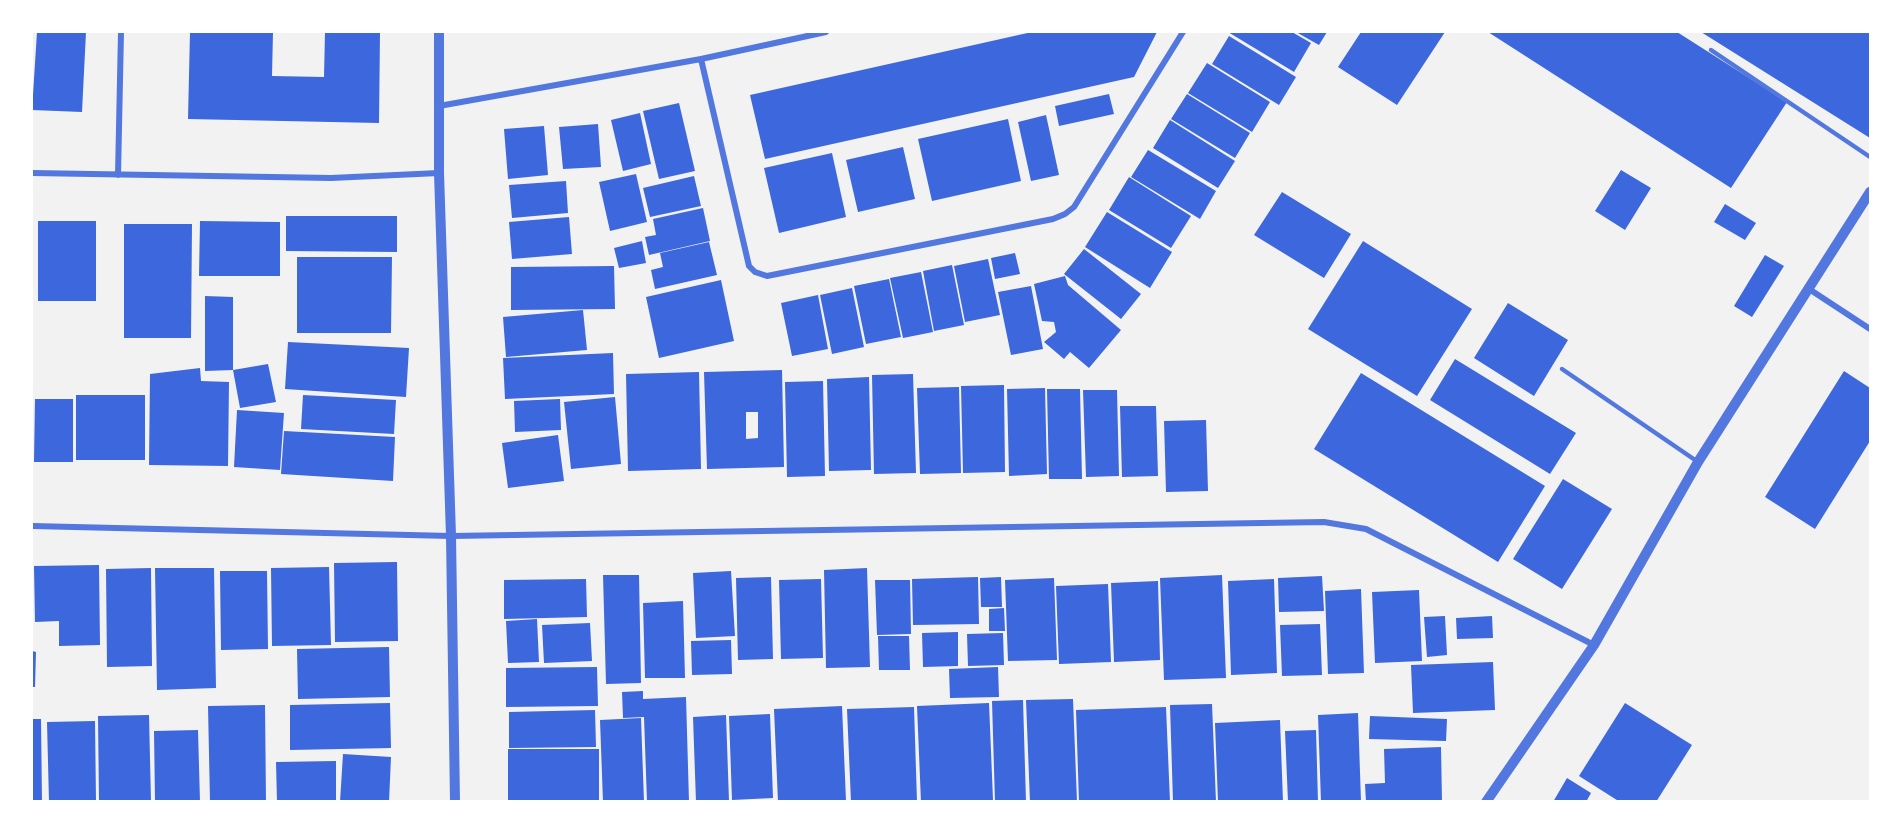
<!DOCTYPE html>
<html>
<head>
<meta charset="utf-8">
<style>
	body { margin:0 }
	#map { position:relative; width:1902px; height:833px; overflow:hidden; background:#f2f2f2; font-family:"Noto Serif",serif }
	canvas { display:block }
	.frame { position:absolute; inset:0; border:33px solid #fff; pointer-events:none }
</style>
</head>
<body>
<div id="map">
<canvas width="1902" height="833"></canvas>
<div class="frame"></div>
</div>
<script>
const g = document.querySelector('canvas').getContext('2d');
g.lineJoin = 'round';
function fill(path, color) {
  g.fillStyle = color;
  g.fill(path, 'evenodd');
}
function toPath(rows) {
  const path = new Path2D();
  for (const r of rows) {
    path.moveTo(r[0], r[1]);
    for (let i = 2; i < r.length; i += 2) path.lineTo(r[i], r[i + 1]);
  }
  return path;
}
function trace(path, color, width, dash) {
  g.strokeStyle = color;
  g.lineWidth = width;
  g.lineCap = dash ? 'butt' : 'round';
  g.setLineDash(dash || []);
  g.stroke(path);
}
fill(toPath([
	[37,32,86,32,82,112,32,110],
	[190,32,273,32,272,76,324,77,325,32,380,32,379,123,188,119],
	[1032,32,1157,32,1134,77,765,159,750,95],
	[1228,32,1292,32,1311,43,1294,72],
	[1296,32,1327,32,1319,45],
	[1361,32,1445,32,1397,105,1338,67],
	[1488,32,1677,32,1787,102,1731,188],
	[1701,32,1870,32,1870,138],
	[1229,36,1296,77,1279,105,1212,64],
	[1207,63,1270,102,1252,132,1188,93],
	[1109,94,1114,114,1059,126,1055,106],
	[1187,94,1250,133,1235,158,1171,119],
	[679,103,695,171,659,179,643,111],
	[640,113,651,164,623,171,611,120],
	[1046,115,1059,175,1031,181,1018,122],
	[1008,119,1021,181,932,201,918,139],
	[1170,120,1235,161,1218,188,1153,148],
	[598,124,601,167,563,169,559,127],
	[544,126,548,175,508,179,504,129],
	[903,147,915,199,858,212,846,160],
	[1148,150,1216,191,1200,219,1131,177],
	[832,153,846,217,779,233,764,168],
	[1621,170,1651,188,1625,230,1595,211],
	[636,174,647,222,610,231,599,182],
	[694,176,701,206,650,217,643,188],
	[1129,177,1191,216,1171,248,1109,210],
	[566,181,568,213,512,218,509,185],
	[1282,192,1351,234,1324,278,1254,235],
	[1725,204,1756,223,1745,240,1714,222],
	[703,208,710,241,649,255,645,237,656,235,653,219],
	[1107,212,1172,252,1150,288,1085,247],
	[286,216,397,216,397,252,286,251],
	[569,217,572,254,512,259,509,222],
	[38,221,96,221,96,301,38,301],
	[200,221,280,222,280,276,199,276],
	[124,224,192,224,191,338,124,338],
	[642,241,646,263,619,268,614,248],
	[1363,241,1472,309,1417,396,1308,329],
	[709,242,717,275,655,289,651,270,663,267,660,253],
	[1084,249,1141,294,1121,319,1064,274],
	[1015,253,1020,274,995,279,991,258],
	[1765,255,1784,266,1752,317,1734,306],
	[297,257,392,257,391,333,297,333],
	[988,259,1000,315,965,322,954,266],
	[952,265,964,325,934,331,923,271],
	[614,266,615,309,511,310,511,267],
	[921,272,933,332,903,338,890,278],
	[1065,276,1068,285,1121,330,1089,368,1070,352,1064,359,1044,342,1056,332,1054,322,1042,321,1034,284],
	[889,279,901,337,866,344,854,286],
	[721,280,734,341,659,358,646,297],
	[1031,286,1043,349,1011,355,998,292],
	[852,288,864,347,832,354,820,295],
	[818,295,828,349,792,356,781,303],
	[205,296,233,297,233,370,205,371],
	[1508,303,1568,340,1534,396,1474,358],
	[583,310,587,350,506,357,503,317],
	[288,342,409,348,406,397,285,389],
	[613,353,614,394,505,399,503,358],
	[1455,359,1576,433,1550,474,1430,400],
	[268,364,276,402,240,408,233,370],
	[200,368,201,381,229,382,228,466,149,465,150,374],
	[782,370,784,467,707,469,704,372],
	[746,412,758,412,758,438,746,439],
	[1844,371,1870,388,1870,441,1815,529,1765,497],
	[699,372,701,469,628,471,626,374],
	[1361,373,1545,486,1498,562,1314,449],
	[913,374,916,473,874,474,872,375],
	[869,377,871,470,829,471,827,379],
	[823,381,825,476,787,477,785,382],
	[1004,385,1005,472,963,473,961,386],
	[959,387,961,473,920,474,917,388],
	[1045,388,1047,474,1009,476,1007,389],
	[1047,389,1080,389,1082,479,1049,479],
	[1083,390,1117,390,1119,476,1086,477],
	[76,395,145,395,145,460,76,460],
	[303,395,396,400,394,434,301,429],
	[615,397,621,464,571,469,564,402],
	[35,399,73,399,73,462,34,462],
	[560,399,561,430,515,432,514,401],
	[1120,406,1156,406,1158,476,1122,477],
	[237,410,284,413,280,470,234,467],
	[1206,420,1208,491,1166,492,1164,421],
	[284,431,395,437,393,481,281,474],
	[558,435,564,481,508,488,502,443],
	[1563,479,1612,509,1562,589,1513,559],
	[397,562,398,641,335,642,334,563],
	[99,565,100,645,59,646,59,621,35,622,34,566],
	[329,567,331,645,272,646,271,568],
	[151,568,152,666,107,667,106,569],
	[155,568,214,568,216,688,157,690],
	[867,568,870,667,826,668,824,570],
	[220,571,267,571,268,649,221,650],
	[731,571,735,636,696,638,693,573],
	[603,575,639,575,641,683,606,684],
	[1222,575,1226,678,1164,680,1160,578],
	[1322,576,1324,611,1279,612,1278,578],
	[771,577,773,659,738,660,736,578],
	[978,577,979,624,913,625,912,579],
	[1001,577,1002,607,981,607,980,578],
	[1054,578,1057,660,1008,661,1005,580],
	[586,579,587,617,504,619,504,580],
	[821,579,823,658,781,659,779,580],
	[1274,579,1277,673,1231,675,1228,581],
	[875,580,910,580,911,634,877,635],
	[1158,581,1160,660,1114,662,1111,583],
	[1108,584,1111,662,1059,664,1056,586],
	[1361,589,1364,673,1328,674,1325,591],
	[1419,590,1422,661,1375,663,1372,592],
	[683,601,685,678,645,678,643,603],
	[1004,608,1005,631,989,631,989,609],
	[1445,616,1447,655,1427,657,1424,617],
	[1492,616,1493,638,1457,639,1456,618],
	[537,619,539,662,508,663,506,621],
	[590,623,592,661,544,663,542,625],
	[1320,624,1322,675,1282,676,1280,625],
	[958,632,958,666,923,667,922,633],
	[1003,633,1004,665,968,666,967,634],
	[878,636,909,636,910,670,879,670],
	[731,640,732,674,692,675,691,641],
	[389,647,390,697,298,699,297,649],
	[32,651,36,652,35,687,32,687],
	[1493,662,1495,710,1413,713,1411,665],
	[597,667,598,706,506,707,506,668],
	[998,667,999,697,950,698,949,669],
	[643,691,643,699,686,697,689,802,647,802,644,717,623,718,622,692],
	[1073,699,1077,802,1030,802,1026,700],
	[1023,700,1026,802,995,802,992,701],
	[390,703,391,748,290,750,290,705],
	[989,703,993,800,921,802,917,706],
	[1625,703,1692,745,1656,802,1620,802,1579,776],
	[1212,704,1216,802,1173,802,1170,705],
	[265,705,266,802,210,802,208,706],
	[842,706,846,801,778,802,774,709],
	[914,707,917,802,851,802,847,709],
	[1166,707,1170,802,1079,802,1076,710],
	[595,710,596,747,509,748,509,712],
	[1358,713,1361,802,1321,802,1318,715],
	[770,714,773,798,732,800,729,716],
	[149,715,151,802,99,802,98,716],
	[726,715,729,801,696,802,693,717],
	[1370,716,1447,719,1446,741,1369,739],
	[641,718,644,802,603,802,600,720],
	[32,719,41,719,42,802,32,802],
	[1280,720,1283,802,1218,802,1215,723],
	[95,721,96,802,49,802,47,722],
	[198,730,200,802,155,802,154,731],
	[1316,730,1318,802,1288,802,1285,731],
	[1441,747,1442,802,1366,802,1365,784,1385,783,1384,749],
	[508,749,599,749,599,800,508,800],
	[343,754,391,757,389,802,340,802],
	[336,761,336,802,277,802,276,762],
	[1567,778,1591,793,1586,802,1553,802]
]), '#3d67dc');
trace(toPath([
	[1711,50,1870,157],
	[1562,369,1698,462]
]), '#5277de', 4.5);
trace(toPath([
	[701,59,749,266,755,272,767,276,1053,219,1065,214,1074,207,1183,32],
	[439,106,701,59,826,32],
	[32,173,331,178,439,173],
	[118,175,121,32],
	[1809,289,1870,329],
	[32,526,451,536,1324,522,1366,529,1594,645]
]), '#5277de', 6);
trace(toPath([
	[439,32,439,173,451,536,455,802],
	[1486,802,1594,645,1698,462,1870,192]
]), '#5277de', 10);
</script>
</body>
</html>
